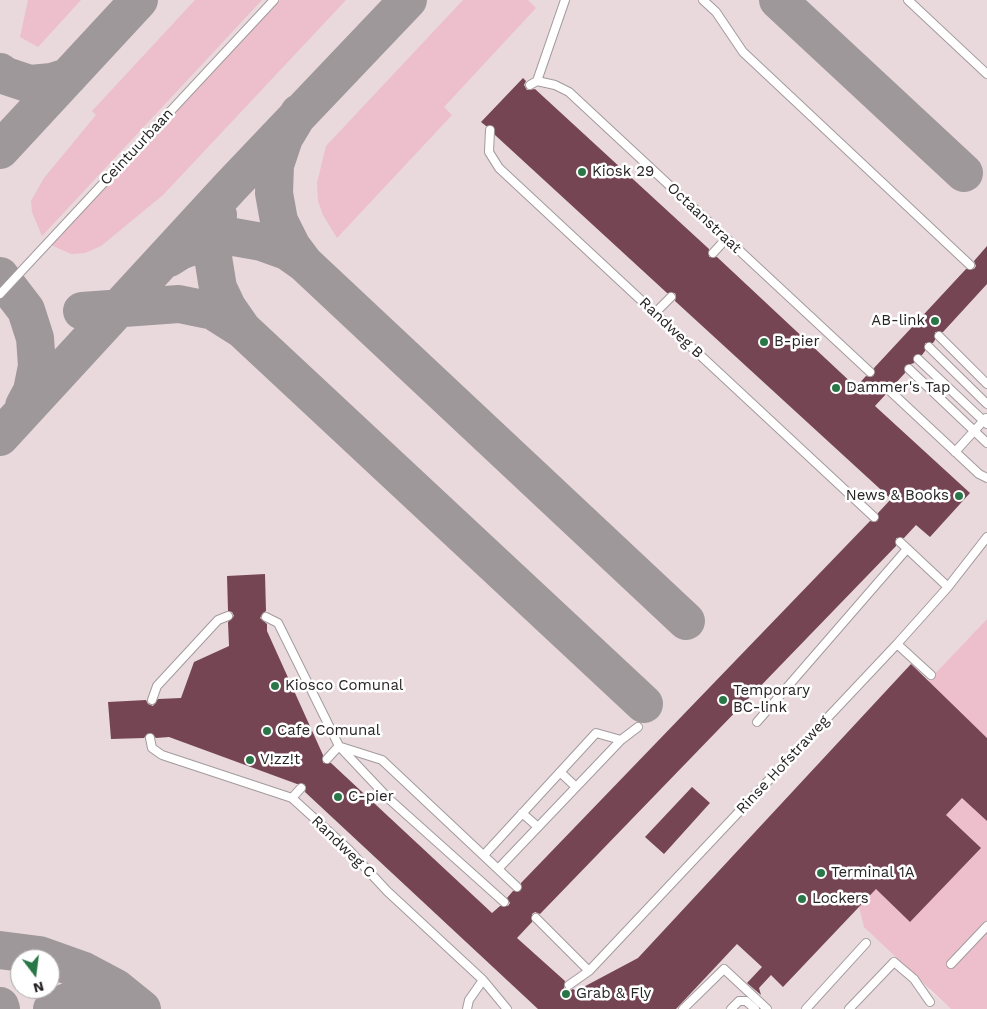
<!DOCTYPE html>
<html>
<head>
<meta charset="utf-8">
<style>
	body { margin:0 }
	#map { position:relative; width:987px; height:1009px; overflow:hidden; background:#efe7e9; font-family:"Work Sans",sans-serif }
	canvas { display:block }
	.north { position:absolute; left:10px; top:949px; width:50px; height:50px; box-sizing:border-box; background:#fff; border:1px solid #a9a7a8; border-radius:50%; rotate:165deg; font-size:14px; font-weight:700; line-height:20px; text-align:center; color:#272425 }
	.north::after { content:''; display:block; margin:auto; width:18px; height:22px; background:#297747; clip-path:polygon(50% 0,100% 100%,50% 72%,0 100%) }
</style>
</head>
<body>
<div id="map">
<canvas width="987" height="1009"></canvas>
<div class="north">N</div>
</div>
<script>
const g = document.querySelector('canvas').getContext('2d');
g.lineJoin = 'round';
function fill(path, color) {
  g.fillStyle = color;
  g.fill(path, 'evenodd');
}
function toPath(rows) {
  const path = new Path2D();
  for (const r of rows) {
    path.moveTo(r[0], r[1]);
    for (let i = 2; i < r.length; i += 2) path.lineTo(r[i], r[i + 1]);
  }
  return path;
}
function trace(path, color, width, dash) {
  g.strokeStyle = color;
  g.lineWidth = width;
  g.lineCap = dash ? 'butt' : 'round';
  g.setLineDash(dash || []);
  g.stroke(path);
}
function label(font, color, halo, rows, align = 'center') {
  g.font = font + ' "Work Sans",sans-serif';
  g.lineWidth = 5;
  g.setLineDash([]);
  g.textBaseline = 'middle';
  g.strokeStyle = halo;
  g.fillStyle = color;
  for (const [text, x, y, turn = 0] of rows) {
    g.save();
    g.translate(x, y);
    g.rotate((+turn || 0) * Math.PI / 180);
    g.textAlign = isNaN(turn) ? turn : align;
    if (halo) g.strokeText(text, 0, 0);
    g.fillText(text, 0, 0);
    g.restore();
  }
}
fill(toPath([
	[0,0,987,0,987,619,927,682,987,738,929,990,951,1009,0,1009],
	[20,959,50,959,50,989,20,989]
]), '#e9d9dd');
fill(toPath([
	[28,0,81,0,38,47,20,37],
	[195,0,262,0,42,236,32,212,31,201,44,178,96,115,92,111],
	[280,0,346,0,163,195,101,246,85,253,71,254,51,245],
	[463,0,528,0,536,8,444,107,452,115,337,238,323,215,318,201,317,183,326,146],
	[987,619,987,738,927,682],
	[987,772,987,1009,951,1009,864,927,859,907]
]), '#edbecc');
trace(toPath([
	[778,0,964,173],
	[0,72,6,76,30,84,52,82,68,77],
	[299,113,284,138,275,165,274,193,279,221,292,247,304,263,686,621],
	[0,150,139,0],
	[218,215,213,240,213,257,218,288,227,307,243,330],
	[169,258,180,251,206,241,234,237,262,242,287,251,304,263],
	[0,276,26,310,35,338,37,366,32,391,24,406],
	[82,311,179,304,213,311,243,330,644,704],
	[0,437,231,186,408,0],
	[0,950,39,955,84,971,116,988,142,1009],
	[0,1006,1,1009],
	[52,1009,67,1002,91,997,116,999,130,1004]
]), '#9e989a', 38);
fill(toPath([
	[523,78,526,81,524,85,527,90,535,89,709,249,709,257,717,257,856,387,866,376,871,377,874,375,874,368,966,269,974,269,976,266,974,261,987,246,987,284,943,332,935,332,935,340,933,343,925,343,925,351,922,355,914,356,914,363,905,366,905,373,893,386,888,385,885,387,886,394,875,406,970,493,930,537,916,525,904,538,896,538,896,546,540,914,535,912,532,914,532,922,517,938,565,981,564,988,569,991,573,989,576,991,638,958,911,664,987,738,987,821,962,798,946,815,981,848,910,922,876,889,783,987,771,975,759,988,761,995,747,983,762,967,737,944,676,1009,538,1009,305,792,306,787,304,784,297,784,169,737,156,738,151,733,147,734,144,738,111,739,108,702,146,700,148,704,153,706,158,699,181,698,194,662,229,646,228,622,234,616,232,612,228,611,227,576,265,574,266,611,263,613,260,618,267,624,267,631,323,755,323,763,331,763,492,913,500,906,508,906,510,903,507,898,513,891,521,890,521,883,870,521,875,522,878,520,878,513,891,499,675,301,676,296,675,293,667,293,495,135,493,126,486,126,481,122],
	[692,787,710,803,664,854,645,837]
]), '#754554');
const lane = toPath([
	[703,0,716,12,743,52,970,265],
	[908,0,987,74],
	[537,81,565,0],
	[530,85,537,81,555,85,569,92,870,372],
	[490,130,489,152,499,168,874,517],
	[713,253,726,239],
	[0,294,274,0],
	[655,313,671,297],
	[939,336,987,384],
	[929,347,987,404],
	[918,359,987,424],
	[909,369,987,443],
	[889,390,979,474,987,478],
	[955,452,986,418],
	[900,542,948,587],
	[266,617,278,623,339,746,389,799,504,902],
	[897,644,931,675],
	[152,700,157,686,218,620,228,616],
	[757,722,907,549],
	[150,738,152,748,162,755,292,798,348,849,387,891,483,980,507,1009],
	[621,740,638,727],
	[341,747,382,760,517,887],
	[327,759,339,746],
	[560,772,576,787],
	[292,798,301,788],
	[522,813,538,827],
	[484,855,596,733,621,740,498,869],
	[536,918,589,971],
	[951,964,987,926],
	[569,985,589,971,897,644,948,587,987,537],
	[467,1009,469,1000,483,980],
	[683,1009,724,969,767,1009],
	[731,1009,739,1001,746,1001,755,1009],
	[806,1009,866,943],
	[849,1009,894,962,914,979,930,1002]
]);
trace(lane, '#a29b9d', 10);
trace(lane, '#fff', 8);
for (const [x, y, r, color] of [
	[582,172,5,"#297747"],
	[935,321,5,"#297747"],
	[764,342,5,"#297747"],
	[836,388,5,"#297747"],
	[959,496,5,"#297747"],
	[275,686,5,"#297747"],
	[723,700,5,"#297747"],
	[267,731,5,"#297747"],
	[250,760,5,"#297747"],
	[338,797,5,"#297747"],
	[821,873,5,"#297747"],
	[802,899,5,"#297747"],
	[566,994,5,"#297747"]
]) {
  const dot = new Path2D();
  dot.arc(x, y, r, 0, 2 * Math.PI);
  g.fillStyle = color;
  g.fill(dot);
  trace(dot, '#fff', 2);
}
label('15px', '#272425', '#fff', [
	["Ceintuurbaan",137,147,-47],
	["Octaanstraat",704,218,43],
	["Randweg B",671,328,43],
	["Rinse Hofstraweg",783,765,-47],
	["Randweg C",343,847,44]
]);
label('15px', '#272425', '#fff', [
	["Kiosk 29",592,172],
	["AB-link",925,321,"right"],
	["B-pier",774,342],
	["Dammer's Tap",846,388],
	["News & Books",949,496,"right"],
	["Kiosco Comunal",285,686],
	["Temporary",733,691],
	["BC-link",733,708],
	["Cafe Comunal",277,731],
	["V!zz!t",260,760],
	["C-pier",348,797],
	["Terminal 1A",831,873],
	["Lockers",812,899],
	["Grab & Fly",576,994]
], 'left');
</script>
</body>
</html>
